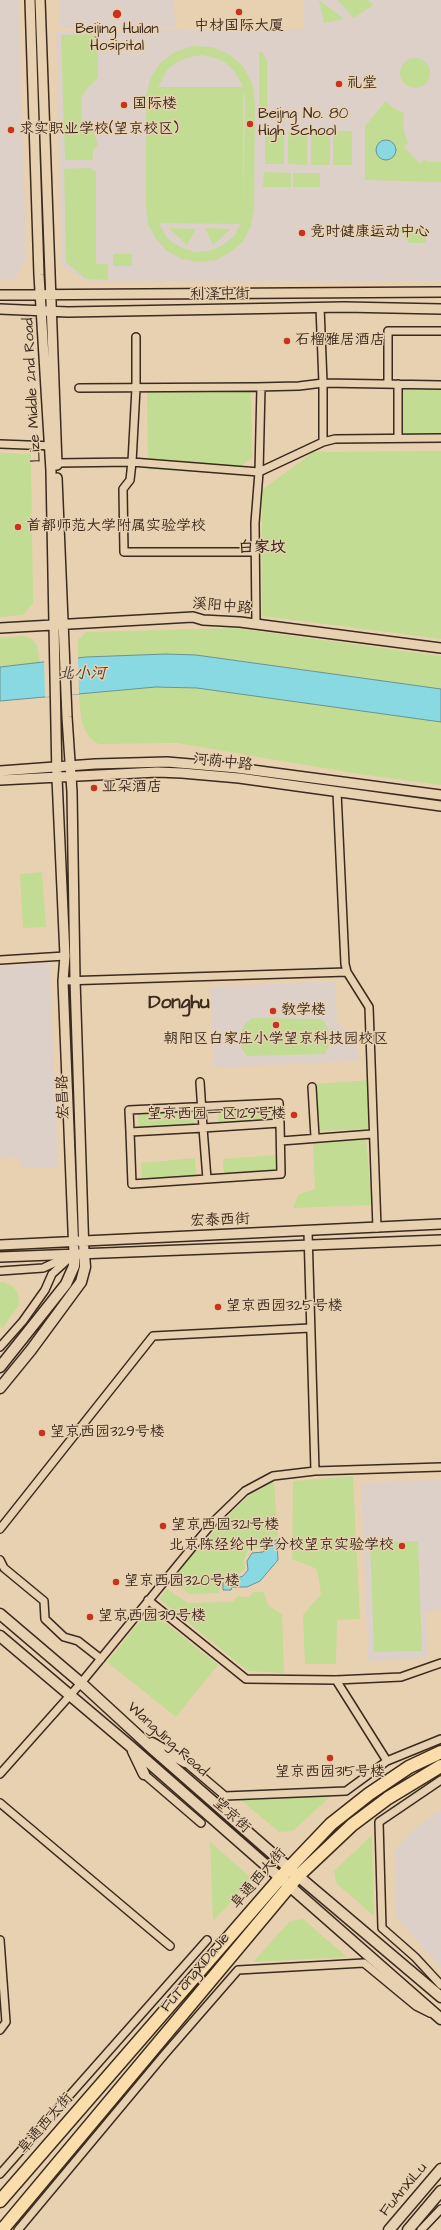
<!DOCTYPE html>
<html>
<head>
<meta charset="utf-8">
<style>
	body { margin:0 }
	canvas { display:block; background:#e8d1b1 }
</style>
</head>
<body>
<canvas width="441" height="2230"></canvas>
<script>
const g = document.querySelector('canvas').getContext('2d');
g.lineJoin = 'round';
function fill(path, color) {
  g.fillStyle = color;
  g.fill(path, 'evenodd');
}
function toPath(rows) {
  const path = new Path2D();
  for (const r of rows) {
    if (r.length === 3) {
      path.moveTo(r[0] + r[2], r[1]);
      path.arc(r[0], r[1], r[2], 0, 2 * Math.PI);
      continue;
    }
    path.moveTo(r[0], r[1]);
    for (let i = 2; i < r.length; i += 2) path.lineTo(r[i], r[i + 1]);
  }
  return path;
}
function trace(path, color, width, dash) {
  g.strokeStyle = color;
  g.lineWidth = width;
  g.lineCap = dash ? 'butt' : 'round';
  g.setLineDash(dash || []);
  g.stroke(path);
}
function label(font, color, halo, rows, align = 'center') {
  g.font = font + ' "Architects Daughter","LXGW WenKai TC",sans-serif';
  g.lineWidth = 3;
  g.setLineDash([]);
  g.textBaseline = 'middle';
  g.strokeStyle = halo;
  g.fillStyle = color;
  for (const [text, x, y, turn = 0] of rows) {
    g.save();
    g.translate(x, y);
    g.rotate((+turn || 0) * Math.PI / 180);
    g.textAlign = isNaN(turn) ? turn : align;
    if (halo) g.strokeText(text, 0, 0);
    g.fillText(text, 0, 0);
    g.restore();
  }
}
fill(toPath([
	[0,0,19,0,26,259,14,280,0,280],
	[60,0,174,0,175,27,60,28],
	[304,0,441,0,441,281,86,282,62,265,56,31,304,29],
	[50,963,58,1167,21,1168,20,1157,0,1158,0,966],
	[335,981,337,1024,352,1031,357,1046,358,1061,214,1068,210,987],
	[441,1480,441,1610,426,1611,428,1658,368,1661,361,1483],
	[441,1809,441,1968,395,1915,396,1848,418,1826]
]), '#dcd0c8');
fill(toPath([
	[319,0,344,19,324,23],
	[337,0,368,0,373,5,354,18],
	[98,34,98,78,87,88,81,98,82,122,91,126,98,144,93,151,93,160,65,160,61,35],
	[193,46,212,47,229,54,243,66,252,83,255,102,254,209,251,226,243,241,231,252,216,260,199,262,182,259,167,251,156,239,148,224,146,205,146,97,150,79,160,63,175,52],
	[202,55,215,58,226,63,235,72,243,87,158,87,167,70,177,62,189,57],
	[243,90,245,100,243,213],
	[159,224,159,223,241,224,234,236,223,245,209,251,194,252,180,247,168,239],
	[259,52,262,52,267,61,267,117,259,117],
	[415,73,15],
	[386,101,392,107,404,113,403,128,408,143,404,147,420,164,424,159,428,162,441,162,441,182,365,180,365,126],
	[383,141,390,141,396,148,396,154,391,159,382,159,377,154],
	[265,131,284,131,284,164,265,164],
	[288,131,307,131,307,165,288,164],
	[311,131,330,131,330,165,311,165],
	[333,131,352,131,352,165,333,165],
	[90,168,96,172,96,264,108,264,108,280,86,279,66,262,64,169],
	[264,172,291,173,291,187,263,187],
	[293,173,320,173,320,187,293,187],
	[397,227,426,227,426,243,409,243],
	[169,228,196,229,187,245],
	[205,228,231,229,213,245],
	[113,254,132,254,132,266,113,266],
	[399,388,441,388,441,436,399,435],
	[147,392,251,392,252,458,233,472,148,470],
	[441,451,441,639,262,616,262,490,313,452],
	[0,453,31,454,33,603,23,615,0,617],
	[233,628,441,656,441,785,352,773,177,743,98,744,89,737,82,724,79,699,78,640,86,632],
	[24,636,32,639,37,645,40,663,0,667,0,638],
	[42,872,46,927,23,928,20,874],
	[252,1018,320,1019,324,1021,328,1029,330,1038,329,1046,325,1054,247,1056,241,1048,241,1033,244,1025],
	[369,1080,370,1125,365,1129,318,1131,317,1084],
	[268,1108,269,1121,218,1124,218,1111],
	[194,1112,195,1127,139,1130,138,1115],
	[366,1139,372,1205,293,1208,298,1195,315,1189,313,1143],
	[277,1155,278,1172,224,1177,223,1159],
	[195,1158,196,1176,142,1180,141,1163],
	[3,1282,14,1287,18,1294,19,1305,2,1329,0,1325,0,1283],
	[353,1476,360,1619,337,1620,336,1664,305,1664,303,1615,321,1594,317,1569,292,1559,293,1481],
	[274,1482,278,1537,270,1539,263,1547,248,1550,244,1561,245,1568,239,1574,222,1577,219,1593,190,1594,170,1580,230,1513,251,1494],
	[418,1541,422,1651,374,1652,370,1542],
	[167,1589,188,1603,233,1602,238,1596,249,1597,253,1592,263,1592,269,1606,282,1614,284,1673,248,1671,159,1599],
	[149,1610,218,1665,176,1717,107,1662],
	[331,1796,293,1831,279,1832,241,1800],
	[372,1835,374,1916,336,1883,334,1871],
	[210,1842,248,1875,250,1883,213,1921],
	[303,1919,347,1957,253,1962,290,1921]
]), '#c3dc93');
const water = toPath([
	[386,150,10],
	[166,654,196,655,441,689,441,722,197,688,156,687,0,701,0,667,86,657,166,654],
	[277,1540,278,1560,260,1581,247,1587,232,1587,231,1590,223,1590,223,1583,243,1576,248,1570,247,1561,252,1553,263,1552,272,1541,277,1540]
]);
fill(water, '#88d9e2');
trace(water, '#699394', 1);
fill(toPath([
	[78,656,79,694,45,697,44,660]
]), '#e8d1b1');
const minor = toPath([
	[136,337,136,388,132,462,130,480,123,489,124,552,255,552],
	[388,383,388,331,441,331],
	[79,388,256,387,299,386,323,383,320,307],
	[398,437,398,384],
	[323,442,323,383,441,385],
	[0,444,54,446],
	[57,463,132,462,259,472,261,387],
	[256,624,255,523,259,472,323,442,335,439,441,438],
	[337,792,345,964,347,972,369,1007,377,1228],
	[0,960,65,956],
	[63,981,347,972],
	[200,1082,203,1128,130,1132,132,1184,207,1179],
	[312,1087,315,1137],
	[280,1123,281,1174,207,1179,203,1128,280,1123],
	[130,1132,129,1110,279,1103,280,1123],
	[281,1141,372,1134],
	[308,1232,315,1471],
	[0,1271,43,1268,67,1257],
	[0,1347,23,1321,45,1290,52,1274,74,1254],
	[0,1529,153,1336,310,1328],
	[0,1560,4,1568,44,1601,45,1619,64,1637,78,1641,101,1659],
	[148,1600,246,1679,336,1680,401,1677,441,1663],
	[336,1680,387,1761],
	[185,1762,225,1796,346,1791,387,1761,441,1739],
	[0,1774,81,1683,213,1522,245,1491,273,1476,315,1471,441,1467],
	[144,1774,201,1823],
	[441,1780,379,1822,382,1928,415,1957,441,1985],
	[0,1803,170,1946],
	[0,1940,6,2022,0,2030],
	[0,2174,207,1940],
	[18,2230,164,2055,238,1970,364,1963,416,2006,430,2013],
	[421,2230,441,2209]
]);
const tertiary = toPath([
	[30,0,39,275,51,471,57,778,65,956,63,981,74,1254],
	[40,0,57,465],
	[0,295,441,292],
	[0,309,68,312,344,307,441,309],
	[57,478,67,717,72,792,75,980,84,1254],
	[0,628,193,617,203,620,240,622,441,648],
	[0,771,95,764,167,762,237,768,441,795],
	[0,780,157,772,182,773,239,778,441,806],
	[0,1245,441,1224],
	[0,1257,441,1240]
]);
const secondary = toPath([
	[0,1367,66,1284,74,1266,74,1254],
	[0,1388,31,1350,81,1282,85,1267,84,1254],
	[0,1614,81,1683,155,1751,298,1876,441,1997],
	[0,1636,130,1746,441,2019],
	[152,1743,185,1762],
	[133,1751,144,1774],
	[389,2230,441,2169],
	[408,2230,441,2191]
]);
const primary = toPath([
	[0,2201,289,1868,331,1824,369,1794,409,1767,441,1752],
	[2,2230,298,1876,352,1825,388,1798,441,1766]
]);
trace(minor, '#3b2a1e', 10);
trace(tertiary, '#3b2a1e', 12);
trace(secondary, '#3b2a1e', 13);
trace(primary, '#3b2a1e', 15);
trace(minor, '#e8d1b1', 7);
trace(tertiary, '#e8d1b1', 9);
trace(secondary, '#e8d1b1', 10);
trace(primary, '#f9deab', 12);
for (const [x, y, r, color] of [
	[239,12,4,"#c8321e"],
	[117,14,5,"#c8321e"],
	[339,84,4,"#c8321e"],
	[124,105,4,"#c8321e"],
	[250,124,4,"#c8321e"],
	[11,130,4,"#c8321e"],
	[302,233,4,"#c8321e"],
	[287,341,4,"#c8321e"],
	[18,527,4,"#c8321e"],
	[94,788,4,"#c8321e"],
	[273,1011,4,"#c8321e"],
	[276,1025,4,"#c8321e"],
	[294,1115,4,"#c8321e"],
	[218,1307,4,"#c8321e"],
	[42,1433,4,"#c8321e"],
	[163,1526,4,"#c8321e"],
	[402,1546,4,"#c8321e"],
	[116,1582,4,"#c8321e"],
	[90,1617,4,"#c8321e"],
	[330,1758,4,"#c8321e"]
]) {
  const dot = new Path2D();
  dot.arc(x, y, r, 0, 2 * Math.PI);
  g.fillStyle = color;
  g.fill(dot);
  trace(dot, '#e8d1b1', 1.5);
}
label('15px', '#3b2a1e', '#e8d1b1', [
	["中材国际大厦",239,27,"center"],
	["Beijing Huilan",117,30,"center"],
	["Hosipital",117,47,"center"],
	["礼堂",347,84],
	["国际楼",132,105],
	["Beijng No. 80",258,115],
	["High School",258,132],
	["求实职业学校(望京校区)",19,130],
	["竞时健康运动中心",310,233],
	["石榴雅居酒店",295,341],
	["首都师范大学附属实验学校",26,527],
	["亚朵酒店",102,788],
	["教学楼",281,1011],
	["朝阳区白家庄小学望京科技园校区",276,1040,"center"],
	["望京西园一区129号楼",286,1115,"right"],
	["望京西园325号楼",226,1307],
	["望京西园329号楼",50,1433],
	["望京西园321号楼",171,1526],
	["北京陈经纶中学分校望京实验学校",394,1546,"right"],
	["望京西园320号楼",124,1582],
	["望京西园319号楼",98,1617],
	["望京西园315号楼",330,1773,"center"]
], 'left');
label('15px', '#3b2a1e', '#e8d1b1', [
	["利泽中街",220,295,-1],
	["Lize Middle 2nd Road",33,390,-93],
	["溪阳中路",222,607,5],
	["河荫中路",223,763,6],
	["宏昌路",64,1097,-92],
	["宏泰西街",220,1221,-2],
	["WangJing Road",167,1740,42],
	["望京街",231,1816,42],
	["阜通西大街",259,1879,-49],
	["FuTongXiDaJie",196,1973,-50],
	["阜通西大街",46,2124,-49],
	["FuAnXiLu",404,2190,-50]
]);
label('bold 16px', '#3b2a1e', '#e8d1b1', [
	["白家坟",262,549]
]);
label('italic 16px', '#47443b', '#e8d1b1', [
	["北小河",82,675]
]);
label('bold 19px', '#3b2a1e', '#e8d1b1', [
	["Donghu",179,1004]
]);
</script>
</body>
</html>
